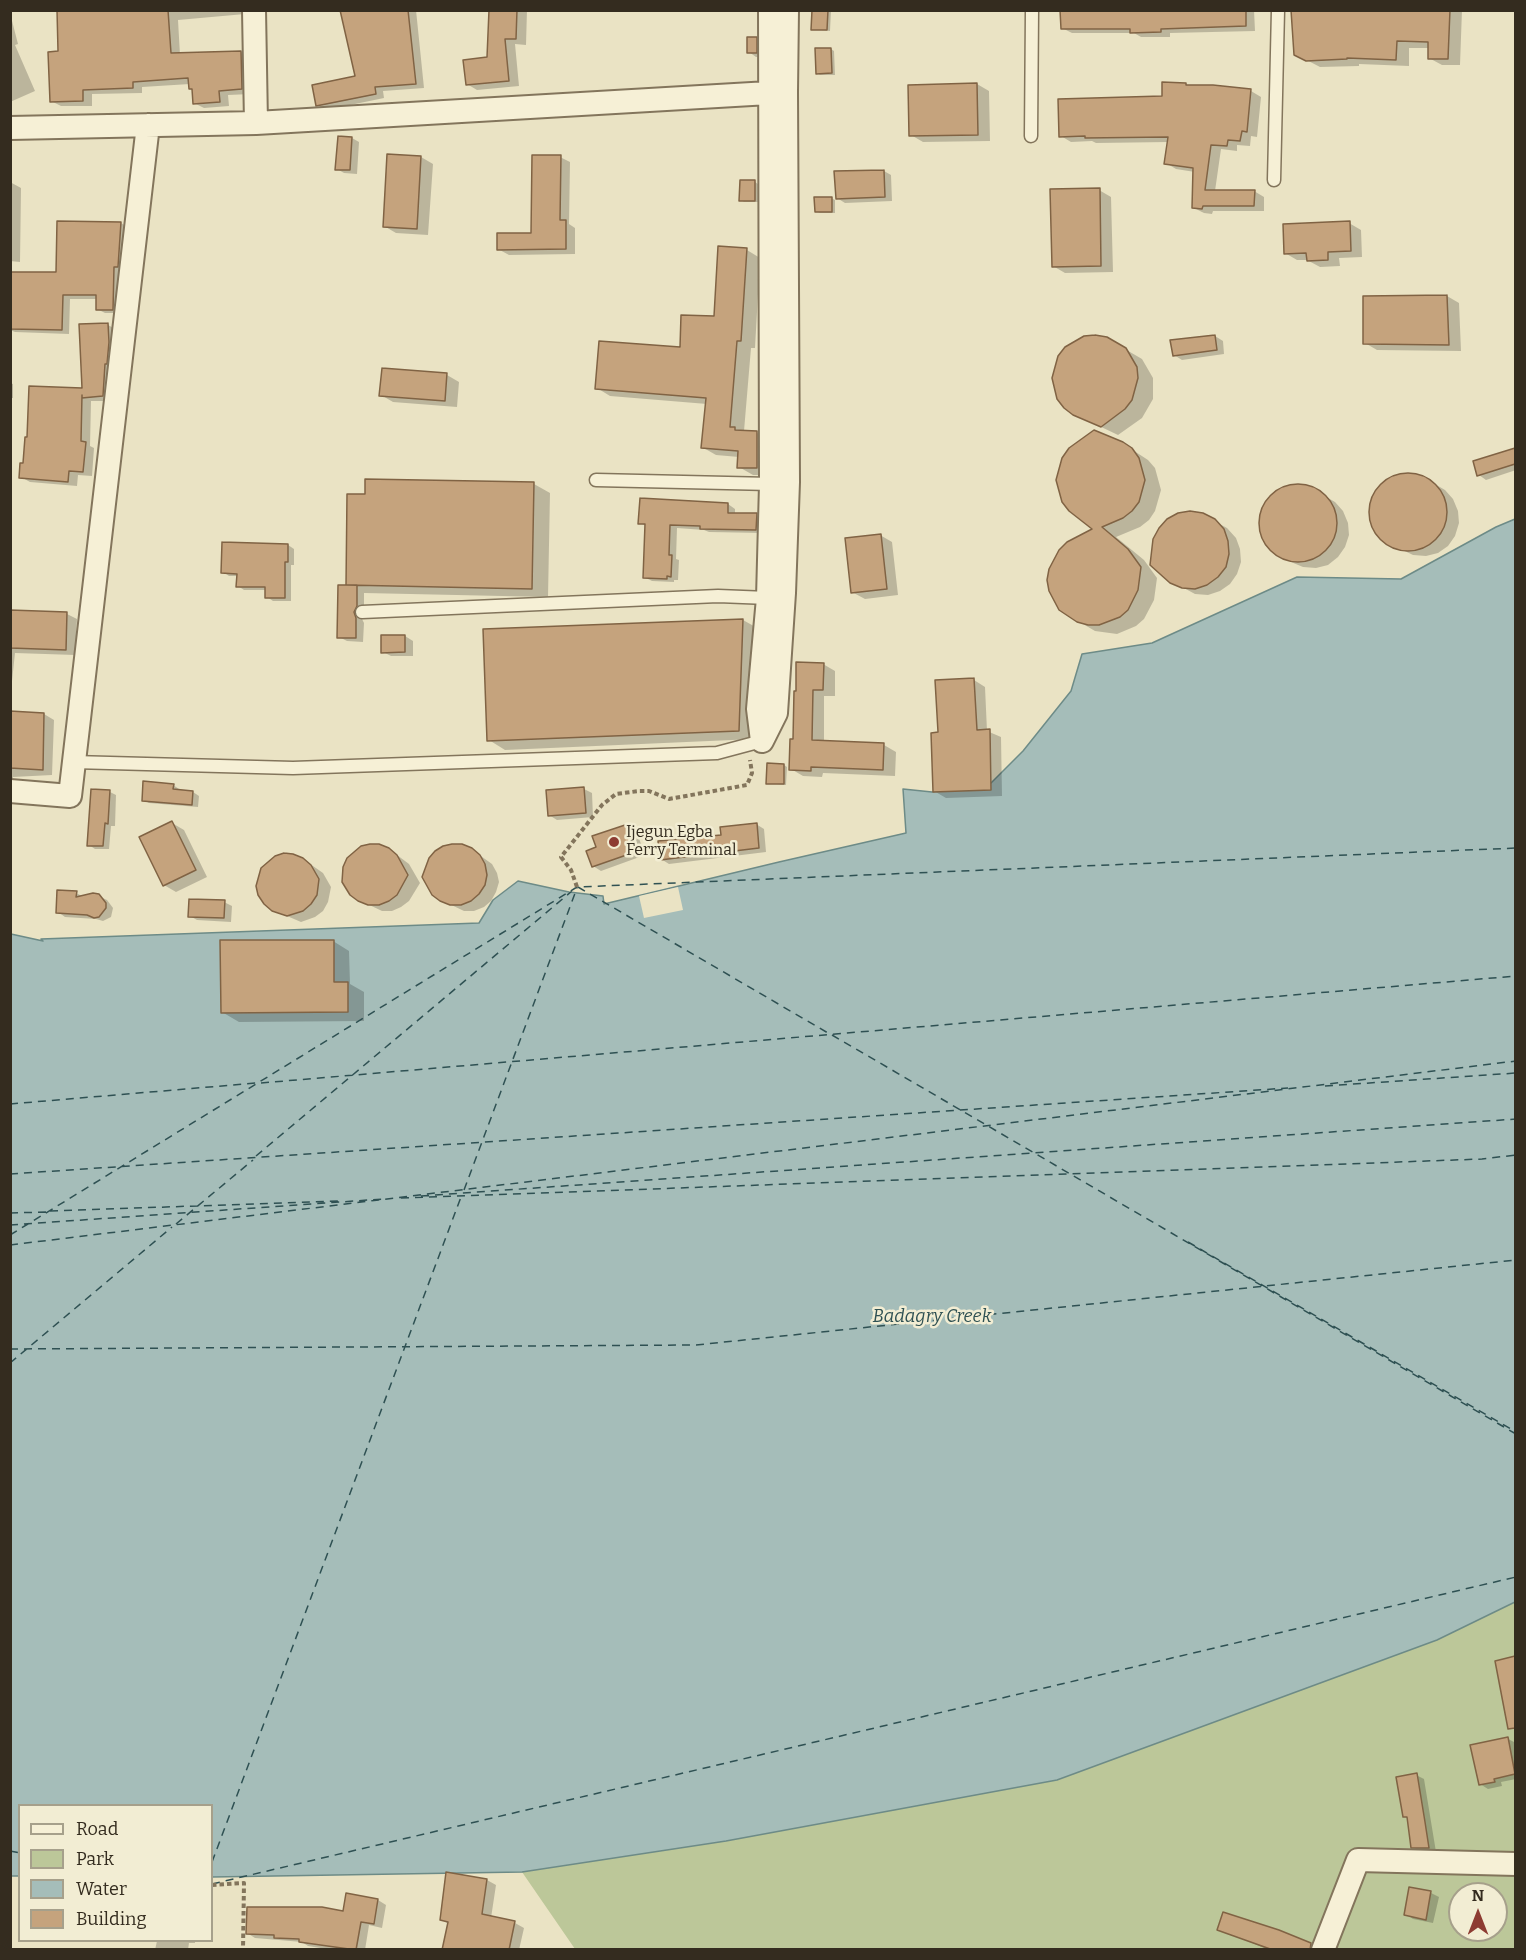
<!DOCTYPE html>
<html>
<head>
<meta charset="utf-8">
<style>
	body { margin:0 }
	#map { position:relative; width:1526px; height:1960px; overflow:hidden; background:#eae3c4; font-family:Bitter,serif }
	canvas { display:block }
	.frame { position:absolute; inset:0; border:12px solid #342c1f; pointer-events:none }
	.legend { position:absolute; left:18px; top:1804px; width:195px; height:138px; box-sizing:border-box; background:#f2edd3; border:2px solid #a6a08b; margin:0; padding:8px 10px; list-style:none; font-size:18px; color:#342c1f }
	.legend li { display:flex; align-items:center; gap:12px; height:30px }
	.legend b { width:30px; border:2px solid #a6a08b }
	.north { position:absolute; left:1448px; top:1882px; width:60px; height:60px; box-sizing:border-box; background:#f2edd3; border:2px solid #a6a08b; border-radius:50%; rotate:0deg; font-size:16px; font-weight:700; line-height:24px; text-align:center; color:#342c1f }
	.north::after { content:''; display:block; margin:auto; width:21px; height:27px; background:#8d3b31; clip-path:polygon(50% 0,100% 100%,50% 72%,0 100%) }
</style>
</head>
<body>
<div id="map">
<canvas width="1526" height="1960"></canvas>
<div class="frame"></div>
<ul class="legend">
<li><b style="height:8px;background:#f6f0d6"></b>Road</li>
<li><b style="height:16px;background:#bcc799"></b>Park</li>
<li><b style="height:16px;background:#a5bdb9"></b>Water</li>
<li><b style="height:16px;background:#c5a37d"></b>Building</li>
</ul>
<div class="north">N</div>
</div>
<script>
const g = document.querySelector('canvas').getContext('2d');
g.lineJoin = 'round';
function fill(path, color) {
  g.fillStyle = color;
  g.fill(path, 'evenodd');
}
function toPath(rows) {
  const path = new Path2D();
  for (const r of rows) {
    if (r.length === 3) {
      path.moveTo(r[0] + r[2], r[1]);
      path.arc(r[0], r[1], r[2], 0, 2 * Math.PI);
      continue;
    }
    path.moveTo(r[0], r[1]);
    for (let i = 2; i < r.length; i += 2) path.lineTo(r[i], r[i + 1]);
  }
  return path;
}
function trace(path, color, width, dash) {
  g.strokeStyle = color;
  g.lineWidth = width;
  g.lineCap = dash ? 'butt' : 'round';
  g.setLineDash(dash || []);
  g.stroke(path);
}
function label(font, color, halo, rows, align = 'center') {
  g.font = font + ' Bitter,serif';
  g.lineWidth = 5;
  g.setLineDash([]);
  g.textBaseline = 'middle';
  g.strokeStyle = halo;
  g.fillStyle = color;
  for (const [text, x, y, turn = 0] of rows) {
    g.save();
    g.translate(x, y);
    g.rotate((+turn || 0) * Math.PI / 180);
    g.textAlign = isNaN(turn) ? turn : align;
    if (halo) g.strokeText(text, 0, 0);
    g.fillText(text, 0, 0);
    g.restore();
  }
}
fill(toPath([
	[1515,1602,1515,1949,575,1949,522,1872,726,1841,1057,1780,1437,1640],
	[1460,1894,1496,1894,1496,1930,1460,1930]
]), '#bcc799');
const water = toPath([
	[1515,519,1515,1602,1437,1640,1057,1780,726,1841,522,1872,212,1877,212,1806,20,1806,19,1876,11,1876,11,934,43,941,41,939,479,923,493,900,518,881,569,892,603,896,604,904,779,862,906,833,903,789,932,792,991,783,1023,751,1071,691,1082,654,1152,643,1297,577,1401,579,1496,527,1515,519]
]);
fill(water, '#a5bdb9');
trace(water, '#6d8b87', 1.5);
fill(toPath([
	[678,887,683,910,644,918,639,896]
]), '#eae3c4');
fill(toPath([
	[58,10,244,10,245,14,178,20,180,55,241,52,250,58,251,94,228,95,229,106,204,108,194,103,193,90,190,89,190,84,142,87,142,93,92,94,92,106,61,106,51,101,59,53],
	[342,10,416,10,424,88,383,91,384,98,326,110,317,105,357,77],
	[490,10,527,10,526,45,515,44,519,86,477,90,467,84,488,59],
	[813,10,831,10,830,31,812,29],
	[1062,10,1254,10,1255,31,1170,33,1170,37,1141,37,1134,33,1072,33,1062,28],
	[1308,10,1462,10,1460,65,1442,65,1429,58,1430,48,1409,48,1409,66,1359,64,1359,66,1320,67,1295,54],
	[10,13,18,44,15,45,35,91,10,102],
	[756,38,764,43,764,57,756,57,749,52],
	[831,49,834,51,835,75,820,75,817,73],
	[977,84,989,91,990,141,923,142,911,135],
	[1186,84,1190,87,1213,86,1251,91,1261,97,1257,137,1251,136,1250,146,1237,145,1237,151,1221,149,1215,191,1254,191,1264,197,1264,211,1213,211,1212,214,1204,213,1194,208,1195,172,1176,169,1166,163,1169,142,1096,143,1092,141,1071,142,1061,136,1164,97],
	[352,138,359,142,357,174,344,173,337,169],
	[421,157,433,164,428,235,396,233,384,226],
	[560,157,570,162,569,224,575,228,575,254,509,255,498,249,532,234],
	[884,171,891,175,892,201,845,203,837,198],
	[10,182,21,188,20,262,10,261],
	[755,182,758,184,758,202,744,202,741,200],
	[1099,190,1111,197,1113,272,1065,273,1053,266],
	[831,198,835,200,835,213,820,213,816,211],
	[59,222,121,223,129,228,120,313,105,313,97,309,97,299,70,299,69,334,15,332,10,330,11,273,58,274],
	[1349,223,1361,230,1362,257,1339,258,1340,266,1320,267,1307,260,1297,260,1285,253],
	[747,250,760,258,755,348,751,348,744,431,757,433,771,441,771,475,753,475,739,467,739,457,716,455,702,447,707,404,610,396,597,388,682,349,715,318],
	[1447,296,1459,303,1461,351,1377,350,1365,343],
	[108,325,117,330,112,401,91,401,90,446,94,448,92,476,78,475,77,486,30,482,21,477,28,439,84,390],
	[1215,336,1223,341,1224,354,1182,360,1174,355],
	[1106,338,1142,359,1153,378,1153,399,1142,418,1118,435,1074,414,1053,378,1059,357],
	[447,375,459,382,457,407,393,402,381,395],
	[10,383,13,384,13,398,10,398],
	[1122,443,1148,460,1155,468,1161,490,1155,511,1149,520,1140,527,1116,537,1144,560,1157,578,1154,600,1144,619,1136,626,1117,634,1095,631,1078,621,1050,569,1054,560,1068,543,1095,529,1058,480,1063,458],
	[1516,450,1516,470,1486,480,1479,475,1475,462],
	[1409,474,1421,476,1445,490,1453,499,1458,511,1459,523,1455,536,1448,546,1438,553,1426,556,1413,555,1388,543,1379,535,1373,524,1371,513,1373,501,1378,490,1386,482,1397,476],
	[534,484,550,493,548,597,364,593,364,611,361,617,364,623,363,642,347,641,339,637,352,587],
	[1298,486,1311,488,1335,502,1343,511,1348,523,1349,535,1345,547,1338,557,1328,565,1316,568,1303,567,1291,562,1269,546,1263,536,1261,524,1262,513,1267,502,1276,493,1286,488],
	[728,504,735,509,735,514,756,515,764,519,763,533,709,532,704,530,677,528,676,559,679,560,678,580,674,580,674,582,652,581,644,577,646,526,640,523],
	[1203,515,1227,528,1236,538,1240,549,1241,562,1237,574,1230,584,1220,591,1208,595,1195,594,1171,581],
	[880,535,892,542,898,595,865,599,852,592],
	[288,545,294,549,294,565,291,565,291,601,273,601,267,597,266,590,244,590,238,586,238,576,229,576,223,572],
	[10,612,67,614,77,619,75,655,15,653,10,700],
	[743,620,759,629,755,739,505,750,489,740,484,631],
	[405,636,413,641,413,656,391,656,383,652],
	[823,664,835,671,835,696,824,696,824,742,884,745,896,752,895,776,823,773,822,777,803,776,791,769,797,692],
	[974,680,985,687,987,731,1001,737,1002,796,946,798,934,791,940,734],
	[10,713,44,714,54,720,52,775,13,777,13,782,10,782],
	[784,765,787,767,786,785,767,783],
	[173,785,179,789,179,791,193,792,199,796,198,807,149,803,143,800],
	[584,789,592,793,593,817,557,820,549,815],
	[110,792,116,795,115,826,111,826,109,849,95,849,89,845],
	[172,823,184,830,207,877,176,892,164,885],
	[756,824,764,829,766,852,669,864,661,859],
	[628,825,636,830,645,855,601,871,593,866,598,848],
	[389,849,409,864,420,883,409,901,401,907,392,911,382,911,359,900],
	[471,849,492,864,497,873,499,882,496,892,491,901,484,907,474,911,464,911,441,900],
	[303,859,323,873,331,887,328,902,323,911,315,917,301,922,273,910],
	[76,893,84,897,98,896,107,900,113,908,111,917,103,921,96,919,65,917,58,912],
	[224,902,232,906,231,922,197,920,190,916],
	[333,941,349,951,350,984,364,992,364,1021,239,1022,222,1012],
	[1516,1658,1516,1714,1506,1708,1496,1662],
	[1508,1739,1516,1743,1516,1779,1501,1782,1502,1786,1488,1789,1480,1784],
	[1416,1775,1424,1779,1436,1852,1420,1851,1412,1847,1408,1819,1405,1816],
	[487,1880,496,1885,491,1918,515,1923,524,1928,519,1950,444,1950,449,1924,442,1920],
	[18,1884,20,1884,20,1911,18,1910],
	[1411,1889,1431,1893,1439,1897,1433,1923,1413,1919,1406,1914],
	[347,1895,378,1900,386,1905,382,1928,369,1925,365,1950,333,1950,308,1946,302,1942,255,1938,247,1933,344,1912],
	[1219,1929,1310,1944,1318,1949,1269,1950],
	[148,1940,195,1940,195,1943,189,1943,188,1950,155,1950,157,1941]
]), '#0003');
trace(toPath([
	[578,887,828,1033],
	[832,1035,1516,1434],
	[261,1083,1516,976],
	[1325,1086,1516,1073],
	[10,1104,256,1083],
	[256,1156,572,891],
	[10,1174,1288,1088],
	[464,1190,577,888],
	[421,1196,1516,1119],
	[401,1198,1482,1159,1516,1155],
	[50,1211,339,1201],
	[10,1213,46,1212],
	[176,1224,253,1160],
	[10,1225,383,1199],
	[10,1235,577,887,1516,848],
	[1188,1242,1516,1432],
	[10,1245,1516,1061],
	[10,1349,696,1345,1516,1260],
	[10,1363,172,1227],
	[10,1851,20,1853],
	[212,1862,461,1197],
	[212,1884,1516,1577]
]), '#2f5153', 1.5, [8, 6]);
const building = toPath([
	[57,10,168,10,171,53,241,51,242,89,219,91,220,102,193,104,192,89,189,89,188,78,133,82,133,88,83,90,83,101,50,102,48,52,58,51,57,10],
	[340,10,408,10,416,84,375,87,376,94,316,106,312,85,355,76,340,10],
	[489,10,517,10,516,39,505,39,509,81,466,85,463,60,487,57,489,10],
	[812,10,828,10,827,30,811,30,812,10],
	[1060,10,1246,10,1246,26,1161,29,1161,32,1130,33,1130,29,1061,29,1060,10],
	[1291,10,1450,10,1448,59,1428,59,1428,42,1397,41,1396,60,1347,58,1347,59,1306,61,1294,55,1291,10],
	[747,37,757,37,757,53,747,53,747,37],
	[815,48,831,48,832,73,816,74,815,48],
	[1162,82,1186,83,1186,85,1213,85,1251,89,1247,132,1242,131,1240,141,1228,140,1227,146,1211,145,1205,190,1255,190,1254,206,1203,206,1202,209,1192,208,1193,168,1164,164,1168,137,1085,138,1085,136,1059,137,1058,99,1162,96,1162,82],
	[977,83,978,135,909,136,908,85,977,83],
	[338,136,352,137,350,170,335,170,338,136],
	[387,154,421,156,417,229,383,227,387,154],
	[532,155,561,155,560,220,566,220,566,249,497,250,497,233,531,233,532,155],
	[884,170,885,197,836,199,834,171,884,170],
	[740,180,755,180,755,201,739,201,740,180],
	[1100,188,1101,266,1052,267,1050,189,1100,188],
	[814,197,832,197,832,212,815,212,814,197],
	[57,221,121,222,118,267,114,267,113,310,96,310,96,295,63,295,62,330,10,329,10,272,56,272,57,221],
	[1350,221,1351,251,1328,252,1328,260,1307,261,1306,253,1284,254,1283,224,1350,221],
	[718,246,747,248,741,341,737,341,730,427,735,427,735,430,757,431,757,468,737,468,738,451,701,448,706,398,595,389,599,341,680,347,681,315,714,316,718,246],
	[1447,295,1449,345,1363,344,1363,296,1447,295],
	[108,323,109,342,107,364,105,364,103,396,82,398,82,395,81,441,86,442,83,472,69,471,68,482,19,478,20,463,23,463,25,437,27,437,29,386,82,388,79,324,108,323],
	[1095,335,1107,337,1126,348,1137,367,1138,378,1132,400,1125,409,1101,427,1073,415,1064,408,1057,399,1052,378,1058,356,1065,347,1084,336,1095,335],
	[1215,335,1217,350,1173,356,1170,340,1215,335],
	[382,368,447,373,445,401,379,396,382,368],
	[1094,430,1123,442,1132,448,1139,458,1145,480,1139,502,1132,511,1123,518,1102,527,1128,549,1141,567,1138,590,1128,610,1120,617,1099,625,1088,625,1077,622,1059,610,1049,591,1047,580,1049,569,1059,550,1067,542,1092,529,1069,511,1062,502,1056,480,1062,458,1069,448,1094,430],
	[1515,448,1515,464,1477,476,1473,461,1515,448],
	[1408,512,39],
	[365,479,534,482,532,589,346,585,347,494,365,494,365,479],
	[1298,523,39],
	[640,498,728,503,728,513,757,513,756,530,700,529,700,526,670,525,669,555,672,555,671,577,667,576,667,579,643,578,645,524,638,524,640,498],
	[1190,511,1203,513,1215,519,1224,529,1228,541,1229,554,1226,567,1218,577,1207,585,1195,589,1182,588,1170,583,1150,565,1153,539,1159,528,1167,519,1178,513,1190,511],
	[881,534,887,589,851,593,845,538,881,534],
	[222,542,288,544,288,562,285,562,285,598,265,598,265,587,236,587,237,574,221,573,222,542],
	[338,585,357,585,357,606,354,612,356,618,356,638,337,638,338,585],
	[10,610,67,612,66,650,10,648,10,610],
	[743,619,739,731,487,741,483,629,743,619],
	[381,635,405,635,405,652,381,653,381,635],
	[796,662,824,663,823,690,813,690,812,740,884,743,883,770,811,767,811,771,789,770,790,739,793,739,794,691,796,691,796,662],
	[974,678,977,730,990,729,991,790,933,792,931,733,938,732,935,680,974,678],
	[10,711,44,713,43,770,10,768,10,711],
	[767,763,784,764,784,784,766,784,767,763],
	[143,781,174,784,173,789,193,791,192,805,142,801,143,781],
	[584,787,586,813,548,816,546,790,584,787],
	[91,789,110,790,108,824,105,823,103,846,87,846,91,789],
	[172,821,196,870,163,886,139,837,172,821],
	[757,823,759,848,660,860,658,841,721,835,720,827,757,823],
	[628,824,638,851,592,867,586,851,596,847,592,836,628,824],
	[370,844,379,844,389,848,397,855,408,875,397,895,389,901,379,905,368,905,358,901,350,895,342,882,343,867,347,858,361,846,370,844],
	[452,844,462,844,472,848,480,855,485,864,487,875,485,885,479,894,471,901,461,905,450,905,440,901,432,895,422,877,429,858,435,851,443,846,452,844],
	[284,853,293,854,303,858,311,865,319,879,317,895,311,904,303,911,287,916,272,911,264,904,258,895,256,886,261,868,275,856,284,853],
	[57,890,77,891,76,897,93,893,99,894,106,903,106,908,99,917,94,918,87,915,56,913,57,890],
	[189,899,225,900,224,918,188,917,189,899],
	[220,940,334,940,334,982,348,982,348,1012,221,1013,220,940],
	[1515,1656,1515,1728,1508,1729,1495,1661,1515,1656],
	[1508,1737,1515,1774,1494,1779,1495,1782,1479,1785,1470,1745,1508,1737],
	[1417,1773,1425,1822,1429,1848,1411,1848,1407,1817,1403,1817,1396,1777,1417,1773],
	[446,1872,487,1879,482,1914,515,1921,509,1950,442,1950,448,1922,440,1920,446,1872],
	[1409,1887,1431,1891,1426,1920,1404,1915,1409,1887],
	[346,1893,378,1899,374,1924,361,1922,356,1950,299,1942,299,1939,274,1938,274,1935,246,1934,247,1907,322,1907,343,1911,346,1893],
	[1223,1912,1279,1930,1311,1943,1310,1950,1273,1950,1217,1930,1223,1912]
]);
fill(building, '#c5a37d');
trace(building, '#806344', 1.5);
const lane = toPath([
	[1031,136,1032,10],
	[1274,180,1278,10],
	[596,480,771,484],
	[362,612,718,596,768,598],
	[73,762,293,768,717,753,762,741]
]);
const street = toPath([
	[254,10,256,123],
	[10,128,256,123,786,92],
	[762,741,776,713,784,593,788,482,786,92,787,10],
	[762,741,758,709,768,598,771,484,770,10],
	[10,791,70,796,148,125],
	[1323,1950,1358,1860,1516,1864]
]);
trace(lane, '#83755c', 15);
trace(street, '#83755c', 26);
trace(toPath([
	[577,887,571,870,561,857,602,805,616,794,639,791,649,791,669,799,747,785,752,773,750,760],
	[212,1885,244,1883,243,1950]
]), '#83755c', 4, [4.5, 3]);
trace(lane, '#f6f0d6', 12);
trace(street, '#f6f0d6', 22);
for (const [x, y, r, color] of [
	[614,842,6,"#8d3b31"]
]) {
  const dot = new Path2D();
  dot.arc(x, y, r, 0, 2 * Math.PI);
  g.fillStyle = color;
  g.fill(dot);
  trace(dot, '#f2edd3', 2);
}
label('16px', '#342c1f', '#f2edd3', [
	["Ijegun Egba",626,833],
	["Ferry Terminal",626,851]
], 'left');
label('italic 18px', '#2f5153', '#f2edd3', [
	["Badagry Creek",932,1317]
]);
</script>
</body>
</html>
